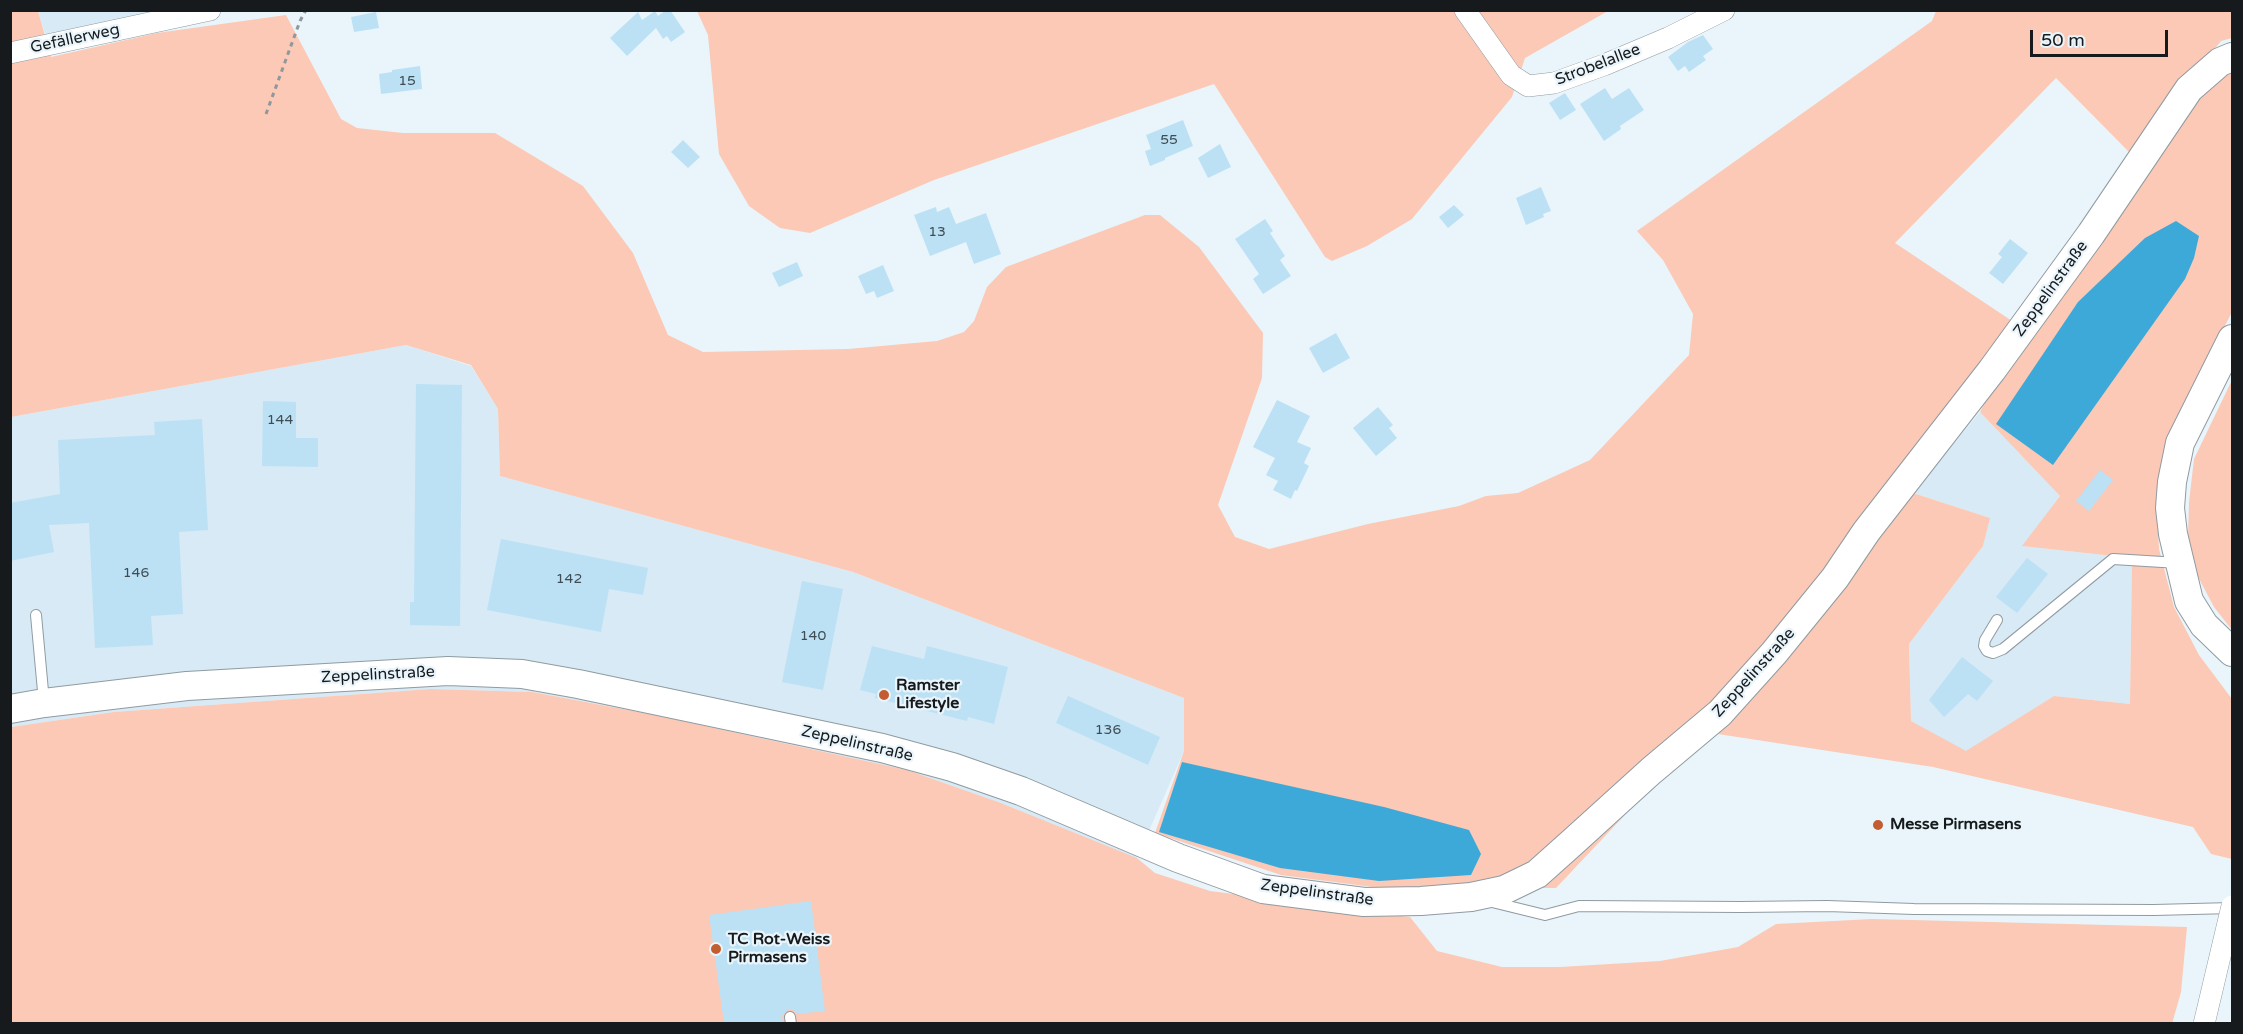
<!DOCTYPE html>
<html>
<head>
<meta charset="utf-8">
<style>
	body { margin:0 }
	#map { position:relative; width:2243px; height:1034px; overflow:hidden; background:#e9f5fb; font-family:"Varela Round",sans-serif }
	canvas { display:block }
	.frame { position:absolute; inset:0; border:12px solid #161a1d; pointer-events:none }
	.scale { position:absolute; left:2030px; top:30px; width:138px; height:27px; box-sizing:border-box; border:3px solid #161a1d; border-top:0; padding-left:8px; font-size:18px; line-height:21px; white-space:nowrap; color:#161a1d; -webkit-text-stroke:4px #e9f5fb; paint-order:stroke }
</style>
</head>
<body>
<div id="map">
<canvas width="2243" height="1034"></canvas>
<div class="frame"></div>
<div class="scale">50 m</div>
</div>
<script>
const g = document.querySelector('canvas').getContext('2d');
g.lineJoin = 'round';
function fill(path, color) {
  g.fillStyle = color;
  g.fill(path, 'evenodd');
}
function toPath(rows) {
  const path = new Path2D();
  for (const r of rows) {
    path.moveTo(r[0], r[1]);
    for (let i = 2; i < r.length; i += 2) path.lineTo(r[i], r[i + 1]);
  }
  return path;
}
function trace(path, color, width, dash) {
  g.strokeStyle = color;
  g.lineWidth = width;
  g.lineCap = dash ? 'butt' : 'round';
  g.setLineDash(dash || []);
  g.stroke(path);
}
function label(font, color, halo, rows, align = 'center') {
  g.font = font + ' "Varela Round",sans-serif';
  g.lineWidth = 4.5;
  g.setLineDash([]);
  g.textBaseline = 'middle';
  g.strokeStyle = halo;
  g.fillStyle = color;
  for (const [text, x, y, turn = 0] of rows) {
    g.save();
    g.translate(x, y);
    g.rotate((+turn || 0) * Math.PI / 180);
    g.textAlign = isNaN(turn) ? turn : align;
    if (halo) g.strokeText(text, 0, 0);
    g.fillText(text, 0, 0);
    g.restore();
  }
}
fill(toPath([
	[38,11,171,11,47,40],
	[406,345,471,366,498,409,500,476,853,572,1184,698,1184,751,1137,858,1001,803,907,770,655,715,532,692,431,689,114,712,11,727,11,417],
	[1980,412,2060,496,2023,546,2132,558,2130,704,2054,696,1966,752,1911,721,1909,644,1983,546,1990,518,1913,493]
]), '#d7eaf5');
fill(toPath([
	[11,11,38,11,51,57,157,33,286,15,341,119,357,128,403,133,495,133,583,186,633,253,668,335,703,352,848,349,937,341,964,332,974,321,987,287,1006,267,1145,215,1160,215,1199,247,1263,333,1262,378,1218,505,1235,537,1269,549,1368,524,1459,506,1486,496,1518,493,1590,460,1689,355,1693,314,1663,260,1637,231,1932,21,1936,11,2232,11,2232,38,2221,41,2130,153,2056,78,1895,243,2015,323,1791,618,1700,717,1718,734,1821,612,1913,493,1990,518,1983,546,1909,644,1911,721,1966,751,2054,696,2130,704,2132,558,2022,546,2060,496,1980,412,1992,389,2195,99,2216,79,2232,72,2232,312,2173,427,2156,495,2159,549,2174,607,2199,655,2232,699,2232,859,2211,854,2193,827,1933,767,1718,734,1687,755,1656,782,1556,888,1380,888,1281,875,1155,833,1184,751,1184,698,853,572,500,476,498,409,471,365,406,345,11,417],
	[697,11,1608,11,1525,58,1512,97,1412,219,1367,246,1332,261,1325,257,1214,84,934,180,810,233,780,228,749,206,719,154,708,35],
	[2232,380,2232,630,2214,607,2196,573,2188,538,2189,502,2194,459],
	[431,689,532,692,655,715,907,770,1001,803,1137,858,1155,873,1210,891,1410,917,1437,951,1502,967,1560,967,1660,961,1738,947,1776,924,1872,919,2187,927,2181,992,2172,1024,11,1024,11,727,114,712]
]), '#fbc9b5');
fill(toPath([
	[2176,221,2199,236,2194,258,2185,279,2053,465,1996,424,2078,302,2145,238],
	[1182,762,1384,807,1469,830,1481,854,1471,875,1379,881,1280,868,1159,832]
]), '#3da9d9');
fill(toPath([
	[666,10,670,10,685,32,671,42,667,36,663,39,656,28,627,56,610,38,638,12,642,20,655,11,658,16],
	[376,12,379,28,354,32,351,17],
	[1703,35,1713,49,1703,56,1706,60,1689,72,1685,66,1678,71,1668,57,1688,42],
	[420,66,422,89,381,94,379,74,392,72,392,70],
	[1605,88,1612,99,1629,88,1644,110,1620,126,1621,129,1604,141,1580,104],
	[1565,93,1576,110,1560,120,1549,103],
	[1183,120,1193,146,1165,158,1165,160,1150,166,1145,151,1151,149,1146,135],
	[683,140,700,157,688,168,671,152],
	[1220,144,1231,167,1208,178,1198,158],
	[1541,187,1551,211,1543,214,1544,217,1526,225,1516,198],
	[1454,205,1464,215,1448,228,1439,217],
	[936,207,937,212,949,207,956,224,986,213,1001,254,974,264,966,242,930,256,914,215],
	[1265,219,1273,231,1270,233,1285,256,1280,260,1291,276,1263,294,1253,279,1259,274,1235,239],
	[2010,239,2028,253,2003,284,1989,273,2002,257,1998,254],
	[797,262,803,276,779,287,772,273],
	[883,265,894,291,877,298,874,291,866,294,858,276],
	[1336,333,1350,358,1323,373,1309,348],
	[416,384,462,385,460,626,410,625,410,602,414,602],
	[1277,400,1310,416,1297,442,1311,448,1304,463,1309,466,1297,491,1295,490,1291,499,1273,490,1278,481,1266,475,1275,458,1253,447],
	[263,401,296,402,296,438,318,438,318,467,262,466],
	[1378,407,1393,425,1389,428,1397,438,1376,456,1353,428],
	[202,419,208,530,179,532,183,614,151,616,153,645,95,648,89,523,49,525,54,552,10,561,10,503,60,494,58,440,155,435,154,422],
	[2100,470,2113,480,2089,511,2076,501],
	[501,539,648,568,643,595,609,589,601,632,487,610],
	[2027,558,2048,574,2017,613,1996,597],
	[802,581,843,589,823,690,782,682],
	[872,646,924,659,927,646,1008,667,994,724,968,717,967,721,875,698,876,694,860,690],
	[1962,657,1993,681,1977,701,1968,694,1944,717,1929,700],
	[1068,696,1160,737,1148,765,1056,723],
	[811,901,825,1011,797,1014,793,1010,788,1010,782,1016,783,1023,724,1023,709,915]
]), '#bce1f5');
const lane = toPath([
	[36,615,44,702],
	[1997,620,1985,640,1984,646,1987,651,1993,653,2003,649,2113,559,2179,563],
	[1492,902,1545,915,1579,906,1741,907,1827,906,1914,909,2154,910,2232,908],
	[790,1017,791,1024]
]);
const street = toPath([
	[1465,10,1511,75,1528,86,1554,83,1604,65,1668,38,1724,10],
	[10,53,210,10]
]);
const secondary = toPath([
	[2232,339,2180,443,2172,482,2170,508,2173,534,2189,601,2204,625,2232,652],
	[10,709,44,703,187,686,448,671,522,674,578,684,882,748,952,767,1021,791,1178,858,1263,889,1364,902,1421,901,1471,897,1504,890,1537,874,1575,840,1651,771,1720,713,1774,653,1835,578,1866,532,1992,370,2091,234,2189,89,2220,62,2232,57]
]);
trace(lane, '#909ba1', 12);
trace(street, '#909ba1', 22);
trace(secondary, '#909ba1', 30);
trace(toPath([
	[266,114,300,21,306,10]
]), '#90989d', 3, [4.5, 4.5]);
trace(lane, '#fff', 10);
trace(street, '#fff', 21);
trace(secondary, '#fff', 28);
const streetBridge = toPath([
	[2204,1024,2232,906]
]);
trace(streetBridge, '#909ba1', 22, []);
trace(streetBridge, '#fff', 21);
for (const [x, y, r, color] of [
	[884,695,6,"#c35c30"],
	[1878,825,6,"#c35c30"],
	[716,949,6,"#c35c30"]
]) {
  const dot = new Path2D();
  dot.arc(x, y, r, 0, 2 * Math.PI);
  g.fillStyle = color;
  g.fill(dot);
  trace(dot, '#e9f5fb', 2);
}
label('14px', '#404c53', null, [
	["15",407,81],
	["55",1169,140],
	["13",937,232],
	["144",280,420],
	["146",136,573],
	["142",569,579],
	["140",813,636],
	["136",1108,730]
]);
label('16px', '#161a1d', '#e9f5fb', [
	["Gefällerweg",75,39,-12],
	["Strobelallee",1598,65,-21],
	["Zeppelinstraße",2051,289,-54],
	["Zeppelinstraße",1754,673,-48],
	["Zeppelinstraße",378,675,-3],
	["Zeppelinstraße",857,744,13],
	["Zeppelinstraße",1317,893,8]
]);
label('bold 16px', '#161a1d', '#e9f5fb', [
	["Ramster",896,686],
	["Lifestyle",896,704],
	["Messe Pirmasens",1890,825],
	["TC Rot-Weiss",728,940],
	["Pirmasens",728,958]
], 'left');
</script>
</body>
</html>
